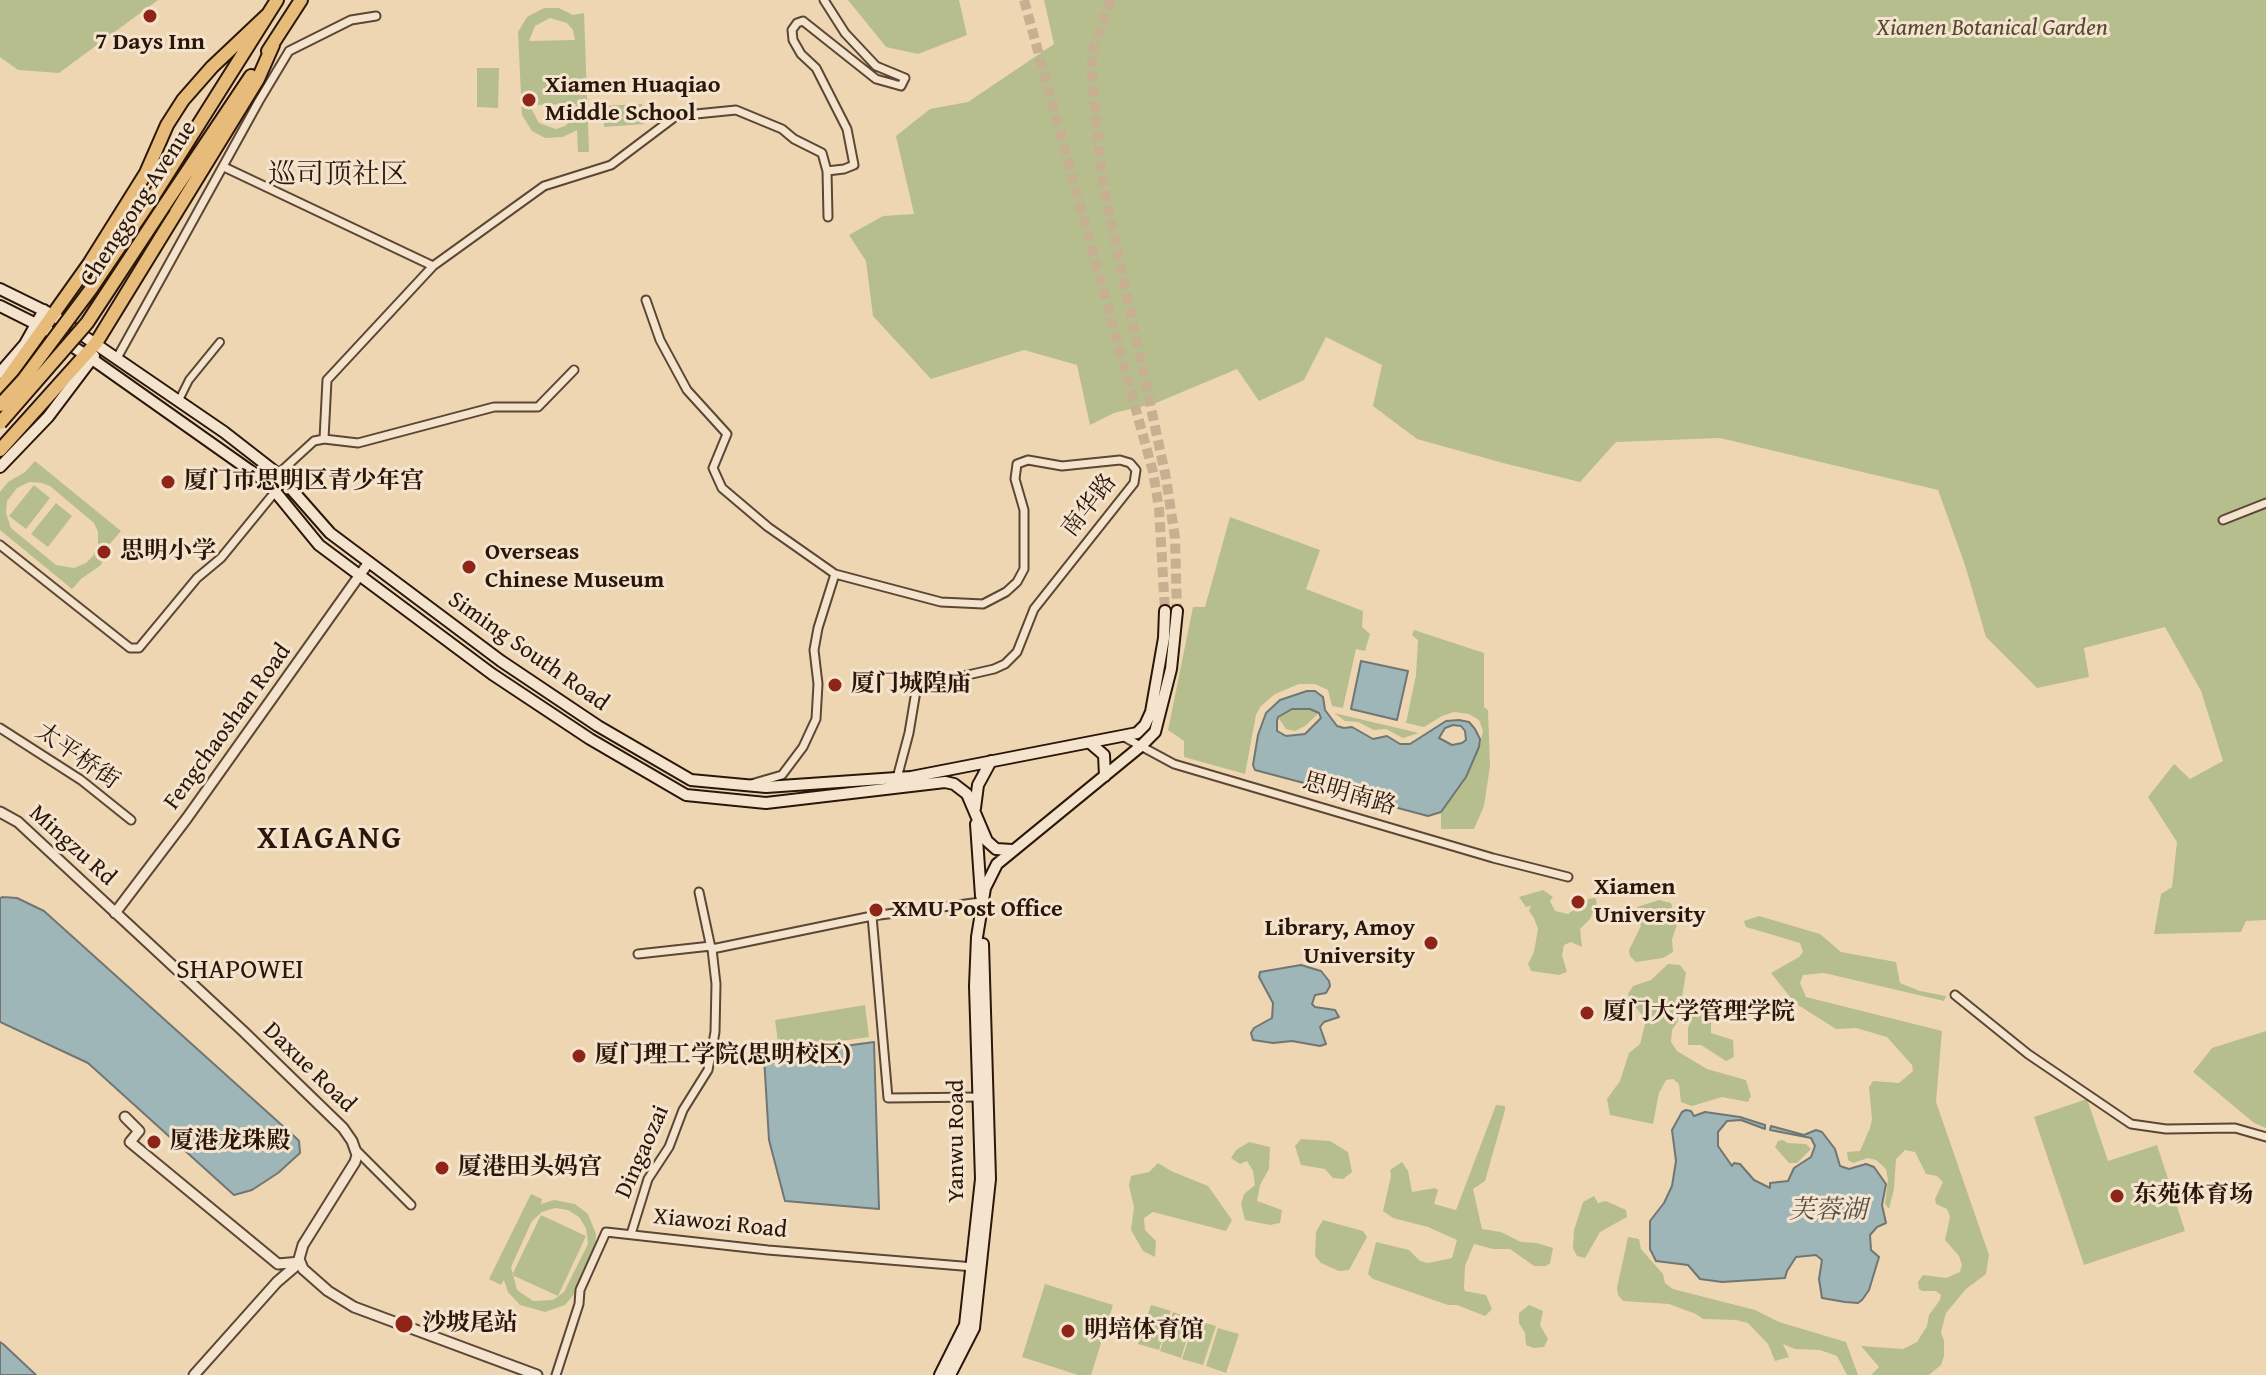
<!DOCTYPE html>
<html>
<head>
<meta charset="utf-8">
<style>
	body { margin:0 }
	canvas { display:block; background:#eed6b3 }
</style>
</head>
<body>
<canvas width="2266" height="1375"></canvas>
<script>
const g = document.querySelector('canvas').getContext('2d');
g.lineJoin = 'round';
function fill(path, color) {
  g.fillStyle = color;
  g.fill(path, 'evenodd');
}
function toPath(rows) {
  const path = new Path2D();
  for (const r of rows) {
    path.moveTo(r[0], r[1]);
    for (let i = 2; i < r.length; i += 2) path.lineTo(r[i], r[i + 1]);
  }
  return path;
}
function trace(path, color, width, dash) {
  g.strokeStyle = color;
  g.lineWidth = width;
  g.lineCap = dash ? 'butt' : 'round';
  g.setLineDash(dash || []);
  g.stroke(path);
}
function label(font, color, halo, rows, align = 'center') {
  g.font = font + ' "Gentium Book Plus","Noto Serif SC",serif';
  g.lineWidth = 6;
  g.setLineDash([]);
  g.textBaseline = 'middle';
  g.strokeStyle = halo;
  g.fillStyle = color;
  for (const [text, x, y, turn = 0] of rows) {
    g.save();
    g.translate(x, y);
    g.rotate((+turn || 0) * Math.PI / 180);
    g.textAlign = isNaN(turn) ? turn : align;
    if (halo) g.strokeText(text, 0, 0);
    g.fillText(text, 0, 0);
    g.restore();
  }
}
fill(toPath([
	[0,0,158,0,59,73,18,70,0,57],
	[848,0,959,0,967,35,918,54,886,47],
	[1044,0,2266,0,2266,920,2246,921,2241,932,2154,934,2161,894,2172,887,2177,842,2148,797,2174,764,2190,779,2223,761,2201,691,2165,627,2084,648,2089,677,2037,688,1986,637,1965,565,1938,490,1720,438,1616,442,1580,482,1503,463,1417,439,1373,406,1382,365,1326,337,1304,380,1259,401,1237,369,1156,403,1114,413,1090,425,1077,365,1024,350,931,379,873,316,866,261,849,235,883,216,914,214,896,136,930,109,968,102,1054,44],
	[544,8,559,8,573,15,584,13,589,152,578,152,577,130,563,137,545,138,532,131,522,115,518,32,527,17],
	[550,18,567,23,573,30,575,40,529,41,535,26],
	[576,104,573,119,565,126,556,129,539,123,531,108,532,105],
	[477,68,499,68,498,108,477,107],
	[642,104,644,124,604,127,603,106],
	[35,461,121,531,108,546,101,565,81,579,72,589,0,530,0,492,8,482,25,472],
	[29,482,42,483,50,486,94,523,98,532,98,545,93,556,86,563,74,568,56,565,11,528,6,513,7,501,17,488],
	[34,485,50,498,26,529,9,516],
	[56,503,72,516,48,547,31,534],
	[1230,517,1320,550,1306,589,1363,611,1362,627,1370,634,1365,651,1356,649,1343,708,1332,706,1328,690,1315,684,1299,684,1275,694,1261,706,1256,715,1245,774,1184,757,1184,741,1168,730,1193,607,1205,607],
	[1414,630,1484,653,1484,707,1488,710,1490,766,1484,806,1474,829,1441,829,1441,812,1466,777,1479,747,1483,731,1479,720,1469,714,1454,712,1442,716,1424,727,1406,723,1416,675,1418,640,1412,635],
	[1292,709,1310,709,1319,713,1305,726,1295,731,1286,729,1278,717],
	[1334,713,1419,733,1403,738,1386,729,1374,730,1358,722,1345,721],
	[1543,890,1553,897,1550,901,1555,911,1568,914,1589,899,1595,898,1597,902,1590,919,1580,929,1582,947,1571,942,1564,945,1562,955,1567,972,1559,975,1531,971,1528,964,1534,952,1538,929,1534,918,1529,911,1531,906,1526,907,1519,897],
	[1659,900,1671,903,1677,925,1672,939,1673,952,1663,958,1636,962,1630,956,1629,950,1641,926,1636,916,1637,907],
	[1759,916,1820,934,1841,952,1896,962,1900,983,1920,991,1946,996,1944,1001,1824,973,1803,975,1800,983,1806,997,1942,1031,1936,1102,1989,1255,1986,1274,1966,1289,1946,1313,1941,1332,1944,1341,1944,1356,1941,1365,1929,1375,1871,1375,1879,1367,1861,1346,1903,1349,1917,1342,1927,1326,1929,1315,1940,1300,1941,1295,1936,1291,1922,1291,1919,1289,1918,1282,1923,1275,1946,1278,1960,1272,1962,1265,1959,1256,1945,1240,1950,1217,1947,1209,1936,1204,1935,1199,1943,1182,1937,1176,1926,1174,1915,1152,1905,1150,1896,1159,1894,1189,1889,1209,1885,1204,1888,1180,1886,1169,1876,1160,1868,1158,1853,1163,1848,1160,1847,1152,1860,1151,1870,1128,1872,1119,1869,1087,1873,1081,1899,1083,1913,1071,1912,1065,1887,1037,1856,1028,1836,1029,1795,1003,1771,973,1799,957,1803,952,1800,943,1746,927,1744,921],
	[1668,964,1680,965,1686,973,1678,1021,1672,1030,1671,1042,1677,1051,1707,1069,1746,1080,1751,1096,1748,1102,1722,1097,1692,1106,1681,1102,1679,1084,1673,1079,1666,1080,1659,1093,1653,1124,1610,1115,1607,1099,1620,1081,1629,1053,1640,1044,1646,1020,1630,1000,1628,994,1633,986,1651,980],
	[865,1005,869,1037,779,1050,775,1020],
	[1694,1011,1711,1017,1711,1033,1733,1040,1734,1057,1726,1061,1701,1045,1688,1045,1688,1028],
	[2266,1031,2266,1128,2254,1123,2193,1072,2212,1048],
	[2087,1099,2108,1161,2157,1145,2185,1231,2084,1265,2034,1117],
	[1496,1105,1505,1106,1505,1110,1485,1181,1473,1189,1482,1229,1501,1232,1521,1242,1537,1243,1553,1248,1550,1263,1546,1266,1534,1266,1510,1249,1493,1249,1474,1244,1465,1266,1464,1288,1465,1291,1486,1295,1492,1309,1485,1316,1457,1305,1448,1305,1373,1279,1368,1274,1376,1242,1409,1250,1420,1261,1428,1263,1452,1258,1457,1240,1428,1227,1393,1218,1383,1211,1391,1176,1390,1170,1402,1162,1408,1171,1412,1192,1435,1188,1438,1190,1434,1204,1456,1210],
	[1301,1139,1330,1141,1348,1152,1352,1172,1343,1179,1333,1178,1325,1169,1301,1165,1295,1146],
	[1783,1140,1787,1143,1806,1144,1811,1149,1797,1163,1789,1163,1775,1147,1778,1141],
	[1249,1142,1270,1147,1269,1169,1260,1185,1257,1201,1282,1210,1280,1223,1270,1225,1245,1220,1241,1204,1244,1194,1255,1185,1253,1171,1247,1161,1240,1164,1231,1158,1236,1150],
	[1158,1163,1171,1171,1208,1186,1232,1220,1226,1231,1153,1212,1144,1218,1145,1230,1156,1241,1155,1257,1143,1251,1131,1230,1134,1207,1129,1186,1131,1176,1149,1172],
	[531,1194,542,1199,541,1204,554,1200,575,1204,588,1214,596,1234,595,1251,576,1292,565,1305,545,1312,520,1305,508,1292,504,1280,501,1285,489,1279],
	[555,1208,568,1210,579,1217,586,1228,588,1244,564,1292,553,1300,533,1301,517,1290,511,1267,532,1221,542,1212],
	[1594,1196,1598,1203,1606,1201,1626,1210,1627,1217,1600,1232,1585,1258,1577,1256,1573,1248,1574,1230,1583,1202],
	[541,1215,586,1236,558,1296,512,1275],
	[1323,1220,1363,1231,1367,1237,1349,1270,1339,1271,1321,1263,1315,1256,1316,1232],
	[1628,1237,1639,1239,1641,1249,1663,1274,1665,1283,1673,1289,1755,1310,1779,1322,1846,1342,1858,1375,1847,1375,1837,1356,1820,1350,1795,1349,1783,1344,1789,1357,1775,1361,1768,1344,1748,1323,1736,1320,1703,1319,1696,1314,1669,1304,1623,1301,1618,1295,1617,1288],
	[1045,1284,1113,1305,1091,1375,1078,1375,1022,1357],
	[1151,1305,1171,1311,1159,1350,1138,1344],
	[1529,1305,1543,1311,1540,1325,1548,1339,1544,1347,1534,1348,1526,1345,1525,1333,1519,1323,1519,1313],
	[1173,1312,1193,1319,1181,1358,1160,1351],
	[1195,1320,1216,1326,1203,1365,1182,1359],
	[1218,1328,1239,1334,1226,1373,1206,1366]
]), '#b7be8e');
const water = toPath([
	[1361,661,1408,671,1397,720,1351,709,1361,661],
	[1307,691,1315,691,1323,697,1325,710,1337,726,1344,728,1352,727,1373,739,1387,736,1400,744,1410,744,1446,721,1459,720,1469,722,1475,729,1480,739,1479,747,1466,777,1441,812,1428,816,1255,770,1253,765,1258,735,1266,713,1280,700,1307,691],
	[1292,709,1310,709,1319,713,1321,718,1305,734,1286,736,1277,731,1277,721,1278,717,1292,709],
	[1453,725,1461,726,1465,731,1466,740,1462,743,1452,745,1439,738,1445,728,1453,725],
	[3,897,17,898,44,911,295,1137,299,1141,300,1153,278,1173,252,1190,234,1195,88,1063,0,1022,0,898,3,897],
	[1301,965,1321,971,1329,981,1330,986,1326,993,1315,995,1312,1004,1315,1007,1335,1010,1339,1017,1324,1022,1320,1027,1326,1044,1320,1046,1292,1041,1273,1043,1253,1040,1251,1033,1254,1028,1272,1018,1273,1003,1259,977,1260,972,1301,965],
	[874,1042,879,1209,785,1201,769,1140,764,1057,874,1042],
	[1686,1110,1691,1111,1694,1116,1705,1112,1740,1117,1765,1125,1765,1129,1741,1120,1727,1121,1718,1132,1718,1146,1732,1166,1734,1163,1740,1164,1754,1180,1770,1188,1770,1183,1788,1181,1794,1168,1811,1157,1815,1146,1811,1138,1770,1130,1771,1126,1804,1135,1816,1130,1822,1132,1835,1149,1840,1166,1849,1169,1866,1164,1874,1167,1886,1184,1882,1205,1886,1223,1877,1227,1870,1235,1871,1250,1879,1257,1869,1290,1862,1300,1858,1303,1845,1302,1822,1298,1819,1279,1822,1260,1816,1255,1796,1257,1787,1271,1785,1278,1722,1282,1700,1279,1688,1265,1656,1261,1650,1249,1650,1221,1664,1203,1672,1186,1676,1161,1672,1130,1682,1112,1686,1110],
	[0,1342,3,1344,36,1375,0,1375,0,1342]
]);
fill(water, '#9fb6b8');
trace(water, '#717672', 2);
trace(toPath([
	[1024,0,1153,472,1159,508,1165,611],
	[1111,0,1092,52,1092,77,1102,179,1166,478,1175,538,1177,611]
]), '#c7b091', 10, [10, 5]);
const pedestrian = toPath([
	[179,400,189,380,220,342]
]);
const minor = toPath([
	[224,167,433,266],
	[827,171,828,217],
	[646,300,660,340,687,390,727,434,713,468,722,488,768,527,835,574],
	[117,358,259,101,289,51,351,20,376,16],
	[324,439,327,380,433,266,544,186,611,165,676,116,736,110,782,129,794,139,822,153,827,171,844,169,854,165,847,129,816,68,801,54,793,40,792,30,797,23,803,21,876,79,901,86,905,78,876,66,845,33,824,0],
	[278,474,314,441,324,439,358,443,494,407,538,407,574,370],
	[2223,520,2266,503],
	[0,545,130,648,139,648,197,578,221,558,275,492],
	[0,728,81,780,131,820],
	[1124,737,1174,764,1493,858,1568,877],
	[751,784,782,775,803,747,816,719,818,684,814,650,818,628,835,574,941,602,983,604,1006,592,1017,582,1024,569,1024,510,1015,479,1017,464,1028,460,1062,466,1120,460,1130,463,1136,470,1134,483,1034,609,1017,652,1005,664,994,669,924,685,916,691,909,733,897,778],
	[699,892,711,948],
	[872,916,888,1098,981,1097],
	[638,954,711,946],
	[1955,995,2028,1054,2131,1124,2166,1129,2235,1128,2266,1137],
	[356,1150,411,1205],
	[631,1234,648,1179,669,1147,683,1110,708,1070,715,1032,716,984,712,949,872,916,981,902],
	[556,1375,579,1304,580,1290,606,1232,768,1250,974,1267]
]);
const tertiary = toPath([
	[0,812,18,822,243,1031,343,1128,352,1141,357,1155,355,1162,303,1245,299,1259,303,1269,328,1291,354,1307,537,1375],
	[115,913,187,818,369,562],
	[125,1117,139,1131,130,1142,278,1264,300,1262],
	[194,1375,277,1282,298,1264]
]);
const secondary = toPath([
	[0,289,53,315,224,432,278,474,330,533,501,661,598,726,691,780,766,787,911,777,1137,733,1145,725,1151,712,1164,638,1165,611],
	[0,306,44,328,92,359,269,484,319,545,492,674,590,739,686,795,766,803,945,782,954,784,967,794,987,841,996,849,1012,850],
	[0,373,25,344,44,310],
	[0,467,48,417,94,356],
	[1090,743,1104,755,1105,776],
	[975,808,978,785,991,761],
	[976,824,981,896],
	[940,1375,965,1325,981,1179,975,986,977,937,985,888,997,864,1141,746,1155,732,1171,669,1177,611],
	[950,1375,974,1328,990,1179,983,944]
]);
const trunk = toPath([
	[268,51,301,0],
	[151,200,277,0],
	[164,206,251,76],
	[0,389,89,264,146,173,167,125,183,100,212,67,267,15],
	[0,450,96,343,258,79,273,45]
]);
trace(pedestrian, '#5c4634', 10);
trace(minor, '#5c4634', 11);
trace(tertiary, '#5c4634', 13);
trace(secondary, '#2b160a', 14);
trace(trunk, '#2b160a', 16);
trace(pedestrian, '#f4e4ce', 6);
trace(minor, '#f4e4ce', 7);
trace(tertiary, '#f4e4ce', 9);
trace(secondary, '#f4e4ce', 10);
trace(trunk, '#e7bb7a', 12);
const trunkBridge = toPath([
	[0,405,23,380,91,289,151,200],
	[0,423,87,323,164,206]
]);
trace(trunkBridge, '#2b160a', 16, []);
trace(trunkBridge, '#e7bb7a', 12);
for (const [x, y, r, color] of [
	[150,16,8,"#8f2418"],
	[529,100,8,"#8f2418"],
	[168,482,8,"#8f2418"],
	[104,552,8,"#8f2418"],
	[469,567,8,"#8f2418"],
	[835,685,8,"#8f2418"],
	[1578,902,8,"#8f2418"],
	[876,910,8,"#8f2418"],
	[1431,943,8,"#8f2418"],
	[1587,1013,8,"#8f2418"],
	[579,1056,8,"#8f2418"],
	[154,1142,8,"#8f2418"],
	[442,1168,8,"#8f2418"],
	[2117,1196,8,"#8f2418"],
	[404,1324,10,"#8f2418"],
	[1068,1331,8,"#8f2418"]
]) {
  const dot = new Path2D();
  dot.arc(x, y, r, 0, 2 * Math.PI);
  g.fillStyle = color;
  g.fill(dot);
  trace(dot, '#f4e4ce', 3);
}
label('italic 24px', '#554832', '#f4e4ce', [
	["Xiamen Botanical Garden",1992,29]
]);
label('bold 24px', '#2b160a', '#f4e4ce', [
	["7 Days Inn",150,43,"center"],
	["Xiamen Huaqiao",545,86],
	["Middle School",545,114],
	["厦门市思明区青少年宫",184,482],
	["思明小学",120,552],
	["Overseas",485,553],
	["Chinese Museum",485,581],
	["厦门城隍庙",851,685],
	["Xiamen",1594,888],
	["University",1594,916],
	["XMU Post Office",892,910],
	["Library, Amoy",1415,929,"right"],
	["University",1415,957,"right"],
	["厦门大学管理学院",1603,1013],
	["厦门理工学院(思明校区)",595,1056],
	["厦港龙珠殿",170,1142],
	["厦港田头妈宫",458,1168],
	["东苑体育场",2133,1196],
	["沙坡尾站",422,1324],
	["明培体育馆",1084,1331]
], 'left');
label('24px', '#2b160a', '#f4e4ce', [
	["Chenggong Avenue",139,204,-57],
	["南华路",1090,506,-52],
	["Siming South Road",528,652,35],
	["Fengchaoshan Road",228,727,-54],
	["太平桥街",77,757,35],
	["思明南路",1349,795,16],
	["Mingzu Rd",72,846,42],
	["Daxue Road",309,1068,44],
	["Yanwu Road",957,1141,-90],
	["Dingaozai",643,1152,-66],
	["Xiawozi Road",720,1224,6]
]);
label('italic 26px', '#544e47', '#f4e4ce', [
	["芙蓉湖",1828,1211]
]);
label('28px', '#2b160a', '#f4e4ce', [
	["巡司顶社区",338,176],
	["SHAPOWEI",240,971]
]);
g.letterSpacing = '2px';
label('bold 32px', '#2b160a', '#f4e4ce', [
	["XIAGANG",330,840]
]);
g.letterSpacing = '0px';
</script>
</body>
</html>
